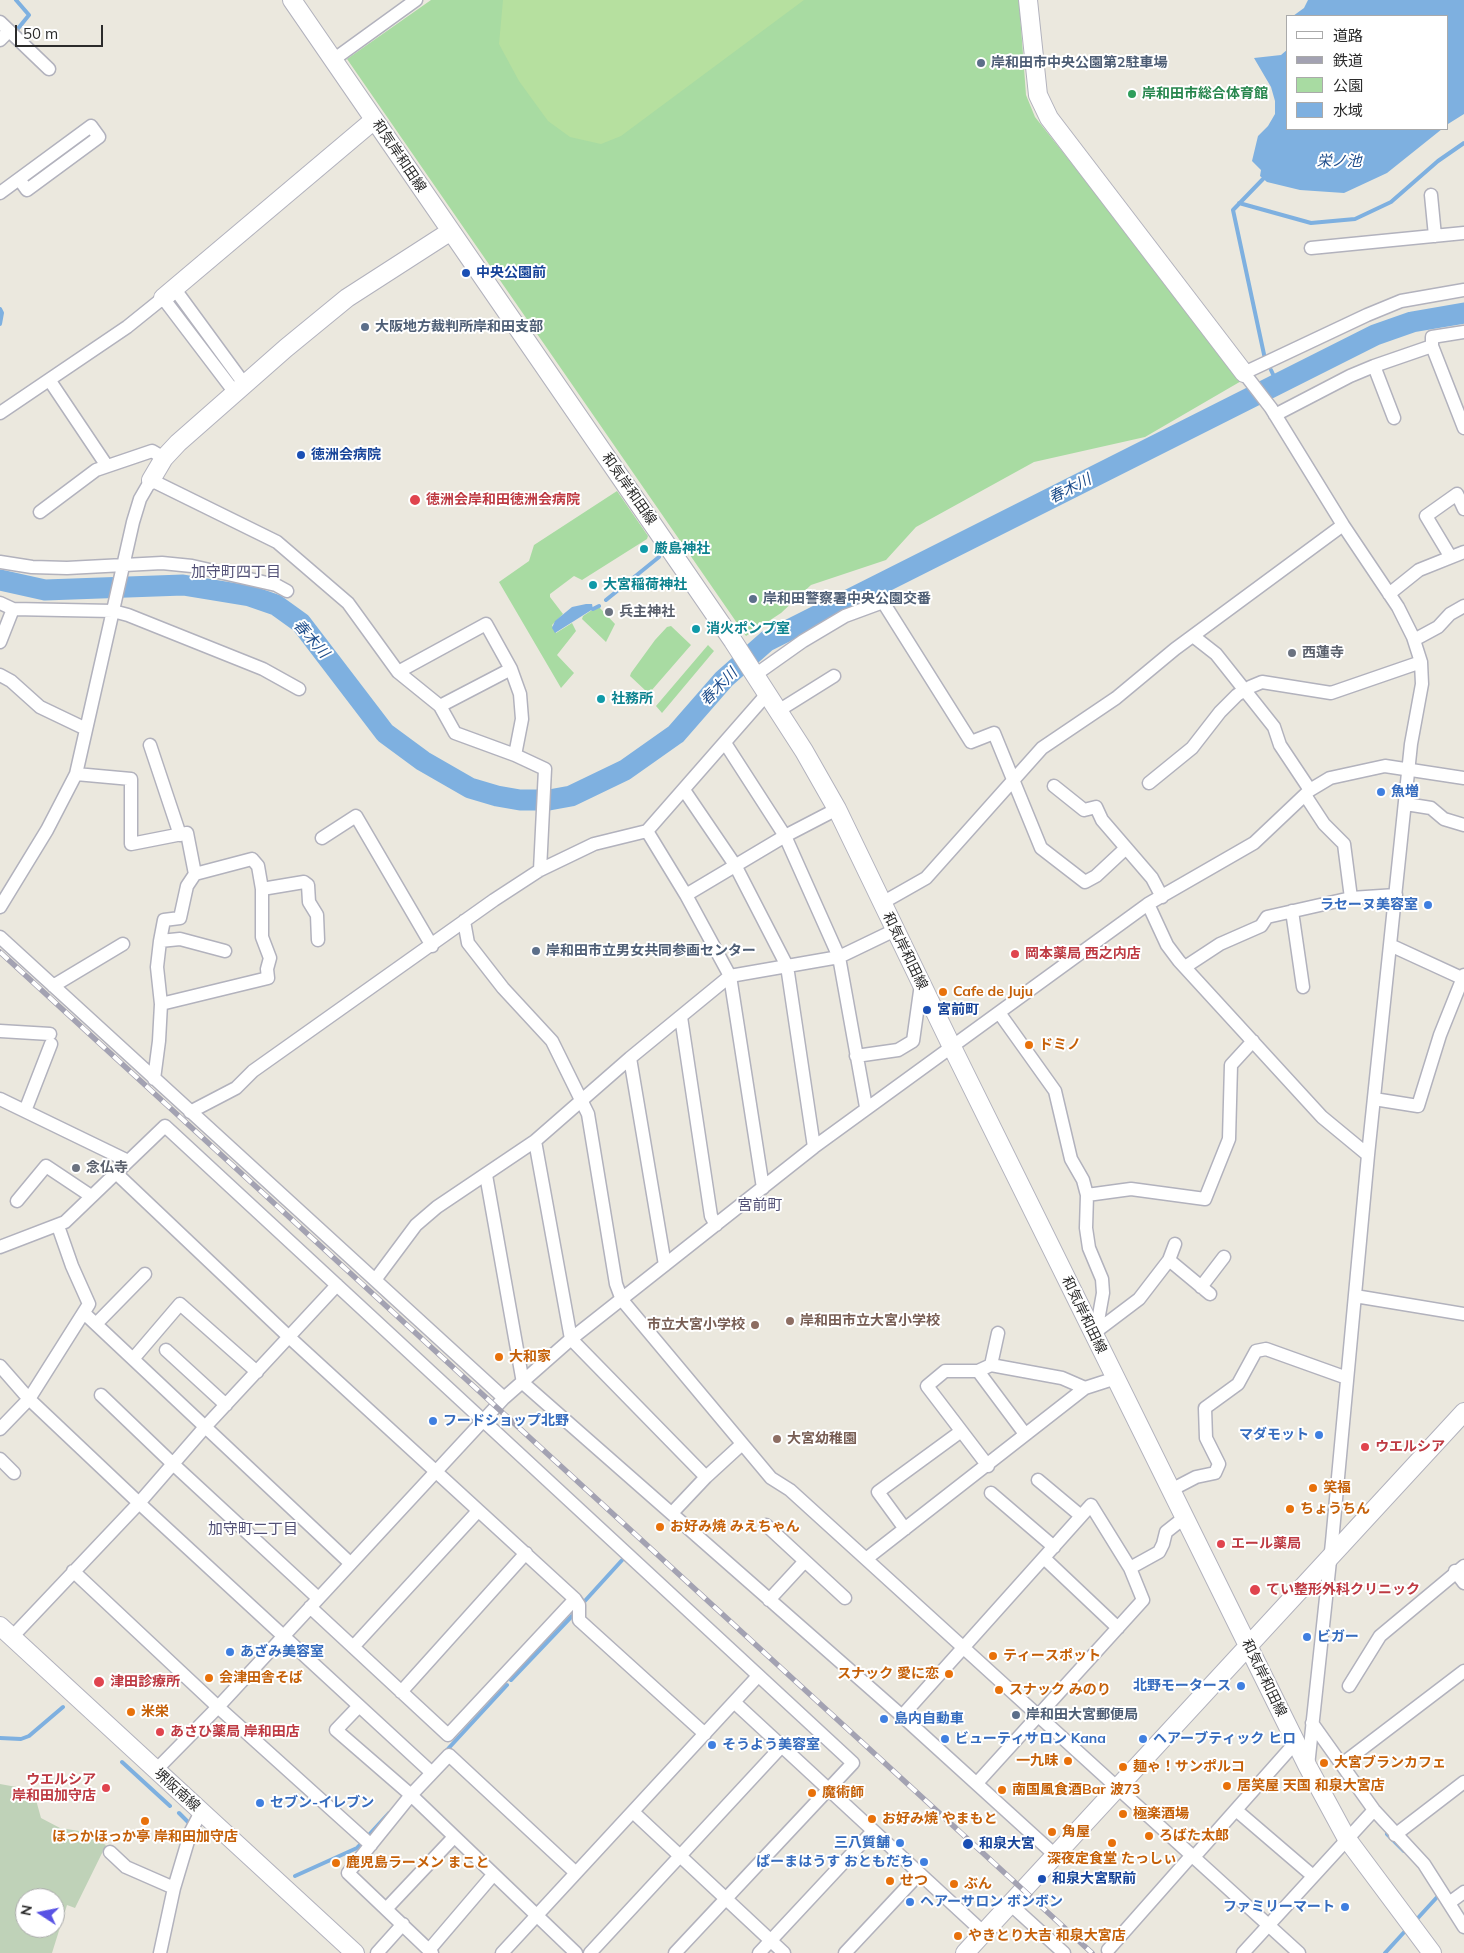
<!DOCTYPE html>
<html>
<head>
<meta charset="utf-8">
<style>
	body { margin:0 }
	#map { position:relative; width:1464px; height:1953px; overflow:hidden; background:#ebe8de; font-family:Mulish,"Noto Sans JP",sans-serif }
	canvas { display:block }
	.legend { position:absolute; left:1286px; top:15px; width:162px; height:115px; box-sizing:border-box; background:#fff; border:1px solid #aaa; margin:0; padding:6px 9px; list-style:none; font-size:15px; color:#2b2b2b }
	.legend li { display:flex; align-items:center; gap:10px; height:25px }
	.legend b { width:25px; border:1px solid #aaa }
	.north { position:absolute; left:15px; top:1888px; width:50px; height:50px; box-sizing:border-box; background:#fff; border:1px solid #aaa; border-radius:50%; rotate:281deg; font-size:14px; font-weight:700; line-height:20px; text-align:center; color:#2b2b2b }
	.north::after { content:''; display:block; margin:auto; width:18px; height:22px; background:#5852e4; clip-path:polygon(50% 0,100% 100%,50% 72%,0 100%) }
	.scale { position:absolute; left:15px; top:25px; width:88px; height:22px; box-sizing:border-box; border:2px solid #2b2b2b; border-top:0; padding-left:6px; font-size:15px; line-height:18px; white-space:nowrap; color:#2b2b2b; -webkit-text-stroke:4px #fff; paint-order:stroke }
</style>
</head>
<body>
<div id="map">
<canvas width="1464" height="1953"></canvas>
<ul class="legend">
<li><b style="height:6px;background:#fff"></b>道路</li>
<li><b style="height:6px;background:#a3a2b2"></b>鉄道</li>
<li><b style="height:14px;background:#a8dba2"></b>公園</li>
<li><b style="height:14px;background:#7eb0e0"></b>水域</li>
</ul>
<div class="north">N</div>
<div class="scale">50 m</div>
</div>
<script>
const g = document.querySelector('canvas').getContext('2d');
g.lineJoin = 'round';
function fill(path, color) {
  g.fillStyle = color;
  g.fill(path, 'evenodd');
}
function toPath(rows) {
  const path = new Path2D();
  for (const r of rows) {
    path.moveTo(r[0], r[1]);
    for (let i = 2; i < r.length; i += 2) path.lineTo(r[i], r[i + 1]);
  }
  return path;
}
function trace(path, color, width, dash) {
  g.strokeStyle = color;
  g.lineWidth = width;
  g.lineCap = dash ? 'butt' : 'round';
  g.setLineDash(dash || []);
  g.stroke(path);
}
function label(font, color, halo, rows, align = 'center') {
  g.font = font + ' Mulish,"Noto Sans JP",sans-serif';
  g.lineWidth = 4;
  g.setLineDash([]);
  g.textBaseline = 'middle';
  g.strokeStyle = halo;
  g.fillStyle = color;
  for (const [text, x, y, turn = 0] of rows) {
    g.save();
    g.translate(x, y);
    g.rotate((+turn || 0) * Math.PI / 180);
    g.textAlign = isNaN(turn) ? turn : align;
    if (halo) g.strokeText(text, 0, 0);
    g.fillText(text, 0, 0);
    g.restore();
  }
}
fill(toPath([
	[431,0,1019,0,1026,95,1035,117,1243,380,1145,437,1034,462,916,527,886,560,811,585,781,613,746,636,347,59],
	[617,491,648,536,647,539,582,580,574,576,550,594,550,597,563,614,552,625,556,633,572,623,576,631,557,655,574,673,561,688,499,582,529,561,534,545],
	[598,606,615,624,606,642,582,619,583,616],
	[671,626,691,645,651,691,646,691,630,676,631,673,655,640,667,627],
	[708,645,714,651,662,713,656,706]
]), '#a8dba2');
fill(toPath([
	[0,1784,22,1788,36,1800,41,1818,60,1828,79,1831,106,1845,75,1908,67,1905,52,1953,0,1953],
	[25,1898,55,1898,55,1928,25,1928]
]), '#bfd2b8');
fill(toPath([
	[503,0,804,0,621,136,601,144,570,137,548,121,519,81,499,44]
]), '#b6e09f');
fill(toPath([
	[1308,0,1464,0,1464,114,1448,124,1448,16,1293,16,1304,8],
	[1288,49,1288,129,1442,129,1387,173,1344,193,1300,190,1267,182,1260,176,1261,170,1252,161,1258,136,1268,126,1275,114,1275,101,1271,87,1254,58,1281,55],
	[586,604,592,604,593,609,555,633,552,628,555,621,572,607]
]), '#7eb0e0');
trace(toPath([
	[16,0,29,15,16,31],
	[1263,179,1233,210,1265,359],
	[1239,203,1311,223,1355,219,1391,202,1438,161,1464,143],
	[0,309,2,313,0,324],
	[1271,370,1277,383],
	[606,600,659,557],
	[593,609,599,606],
	[583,1603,624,1558],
	[511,1680,572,1616],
	[0,1738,21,1739,29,1736,63,1707],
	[446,1751,507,1685],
	[122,1762,170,1806],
	[179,1813,189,1823],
	[1387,1834,1404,1851],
	[367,1837,389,1813],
	[295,1876,357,1848,362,1843],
	[1417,1919,1439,1895],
	[1385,1953,1407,1929]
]), '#7eb0e0', 4);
trace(toPath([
	[0,580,45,590,183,585,250,596,276,605,301,623,385,733,423,761,470,788,497,796,520,800,549,800,571,796,625,770,676,734,724,679,767,641,1375,335,1412,322,1464,313]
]), '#7eb0e0', 21);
const street = toPath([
	[0,22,49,69],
	[0,40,9,31],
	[333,60,416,0],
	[0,193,91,126,99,137,27,190,19,179],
	[1431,195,1435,236],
	[1311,248,1464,233],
	[174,288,245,385],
	[1464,332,1432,337,1432,346,1464,428],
	[1374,366,1432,346],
	[50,381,107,466],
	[0,413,127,327,163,298,236,394],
	[1275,415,1350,376,1374,366,1394,418],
	[40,512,96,470,152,451,164,458],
	[1450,556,1426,516,1457,494,1464,509],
	[0,562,32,567,67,568,162,563,192,566,276,585,287,591],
	[1389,594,1419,570,1464,552],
	[0,603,13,609,113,611,128,615,263,669,299,689],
	[1193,636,1216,654,1274,727,1280,745,1310,790],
	[1414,640,1438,627,1450,614,1464,606],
	[0,642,13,609],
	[398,672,486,624,511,669,520,694,522,719,515,755],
	[0,675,11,681,40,707,86,729],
	[755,675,803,641,845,616,883,602,971,742,994,733,1041,848,1085,882,1096,876,1126,848],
	[440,706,511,669],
	[778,711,834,676],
	[725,743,785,836,839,957,866,1107],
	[150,745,180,835],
	[76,774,131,779,131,844,187,833,195,874,187,886,180,918,164,920,160,941,157,967,161,1004,159,1041,154,1079],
	[1149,783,1192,748,1220,712,1237,695,1250,687,1262,682,1331,693,1421,662],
	[1054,786,1084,810,1096,807,1102,820,1152,878,1162,897],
	[684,790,735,865,787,966,814,1147],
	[1305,795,1324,824,1344,844,1351,898],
	[1406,804,1431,808,1444,819,1464,825],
	[647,831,686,895,730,976,763,1188],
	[322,838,356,816,432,946],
	[262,889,304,882,308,885,309,902,317,915,318,940],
	[686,895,785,836,837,809],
	[882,903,926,878,1042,748,1116,698,1175,649,1343,525],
	[1148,904,1167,945,1179,961,1322,1117,1368,1155],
	[0,907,47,830,76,774,133,522,140,499,151,480,277,542,348,603,398,672,440,706,455,733,515,755,545,769,540,870],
	[1292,911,1303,987],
	[464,921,468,943,503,988,552,1041,588,1114,616,1284,622,1300,771,1478,790,1490,866,1559,1299,1953],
	[0,937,504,1398],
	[160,941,180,939,225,951],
	[1390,945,1464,979],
	[1185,967,1220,944,1261,926,1267,917,1351,898,1396,895],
	[53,986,123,944],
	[161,1004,268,978,267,969,270,958,262,937,262,889,258,866,252,859,195,874],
	[1000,1014,1055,1091,1071,1159,1083,1180,1087,1195,1086,1228,1089,1248,1102,1279,1103,1293,1096,1332],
	[681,1017,711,1216,716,1225],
	[0,1031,50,1034],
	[856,1056,898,1050,913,1041,921,984],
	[630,1058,665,1265],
	[0,1099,128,1161],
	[1374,1099,1418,1106,1440,1035,1464,975],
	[25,1111,51,1044],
	[190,1112,236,1088,253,1071,494,900,540,870,594,844,647,831,767,694],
	[535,1141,571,1339,706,1477],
	[116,1173,289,1337,575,1599,579,1605,579,1620,705,1734],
	[486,1175,523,1383,902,1716,1055,1855],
	[1087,1195,1131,1189,1205,1199,1229,1139,1231,1065,1253,1041],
	[17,1201,46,1166,91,1196],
	[0,1247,65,1222,165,1126,853,1763,675,1953],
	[1169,1260,1210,1294],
	[375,1280,416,1225,437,1207,535,1141,630,1058,730,976,839,957,895,930],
	[1201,1287,1224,1257],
	[1355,1296,1464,1314],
	[84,1313,350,1563],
	[96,1324,145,1274],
	[1094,1333,1139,1299,1169,1260,1175,1244],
	[166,1350,226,1405],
	[133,1359,180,1304,257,1372],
	[991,1365,998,1333],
	[0,1366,29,1399,139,1503,432,1773],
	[978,1371,1025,1434],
	[101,1395,173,1464,318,1598],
	[0,1429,29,1399,89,1304,72,1266,58,1226],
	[0,1459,14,1473],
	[988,1466,927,1386,945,1371,978,1371,991,1365,1062,1378,1085,1388],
	[1038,1480,1081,1516],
	[1171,1490,1196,1477,1215,1473,1219,1464,1206,1438,1205,1408,1238,1384,1256,1351,1266,1349,1347,1378],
	[991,1493,1054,1547],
	[672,1513,706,1477,742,1444],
	[766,1525,845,1598],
	[905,1529,878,1492,960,1432],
	[1044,1558,1118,1628],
	[866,1559,1085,1388,1116,1378],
	[1130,1568,1159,1552,1163,1544,1166,1532,1185,1517],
	[73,1571,218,1707,371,1845],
	[1455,1571,1464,1583],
	[769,1600,805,1561],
	[310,1607,448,1735,575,1599],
	[12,1637,139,1503,205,1427,337,1285],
	[353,1647,478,1511],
	[1349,1686,1380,1636,1464,1566],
	[401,1692,526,1553],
	[734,1702,984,1933],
	[359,1706,336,1730,411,1795,576,1953],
	[902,1716,1091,1505,1130,1568,1143,1600,977,1783],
	[1312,1723,1374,1810,1424,1864,1464,1927],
	[1342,1764,1464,1671],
	[1308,1766,1332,1542,1368,1155,1411,744,1422,684,1421,662,1413,637,1398,607,1343,525,1271,408,1244,373,1367,315,1401,301,1464,290],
	[156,1770,218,1707,504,1398,571,1339,814,1147,1148,904,1254,843,1310,790,1330,778,1385,766,1464,778],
	[1236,1810,1313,1876],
	[633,1812,784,1953],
	[1395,1835,1464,1782],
	[110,1852,126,1867,174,1888],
	[1194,1857,1296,1742],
	[1449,1903,1464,1892],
	[1010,1904,1064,1953],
	[386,1909,454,1837],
	[429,1950,493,1875],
	[1108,1950,1192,1855],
	[160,1953,174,1888,191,1831,201,1812],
	[377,1953,403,1924],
	[432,1953,348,1873,411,1795,449,1755,576,1873],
	[502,1953,758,1676],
	[590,1953,781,1747],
	[759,1953,872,1832],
	[845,1953,919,1874],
	[1243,1953,1374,1810]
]);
const secondary = toPath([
	[292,0,733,641,804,751,837,809,952,1047,1308,1767,1347,1839,1432,1953],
	[1028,0,1038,95,1049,118,1244,373],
	[163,298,374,120],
	[151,480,164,458,178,443,286,348,347,298,451,231],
	[0,1626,355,1953],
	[965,1953,1464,1412]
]);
trace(street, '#b2b2bd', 15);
trace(secondary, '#b2b2bd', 20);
trace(street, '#fff', 12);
trace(secondary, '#fff', 18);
const rail = toPath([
	[0,952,1092,1953]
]);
trace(rail, '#a3a2b2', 5.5);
trace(rail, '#fff', 4, [11]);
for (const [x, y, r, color] of [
	[981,63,5,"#5c6f8a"],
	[1132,94,5,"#2e9e5b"],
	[466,273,5,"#1a4fb4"],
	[365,327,5,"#5c6f8a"],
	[301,455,5,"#1a4fb4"],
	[415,500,6,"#e0444e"],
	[644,549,5,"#0f9aa8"],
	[593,585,5,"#0f9aa8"],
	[753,599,5,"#5c6f8a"],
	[609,612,5,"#6b7280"],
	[696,629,5,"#0f9aa8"],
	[1292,653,5,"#6b7280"],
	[601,699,5,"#0f9aa8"],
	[1381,792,5,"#3f7fe0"],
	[1428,905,5,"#3f7fe0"],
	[536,951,5,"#5c6f8a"],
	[1015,954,5,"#e0444e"],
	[943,992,5,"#e8710a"],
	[927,1010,5,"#1a4fb4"],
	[1029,1045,5,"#e8710a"],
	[76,1168,5,"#6b7280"],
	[790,1321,5,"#8d6e63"],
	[755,1325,5,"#8d6e63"],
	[499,1357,5,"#e8710a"],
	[433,1421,5,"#3f7fe0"],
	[1319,1435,5,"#3f7fe0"],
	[777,1439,5,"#8d6e63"],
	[1365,1447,5,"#e0444e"],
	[1313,1488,5,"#e8710a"],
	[1290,1509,5,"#e8710a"],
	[660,1527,5,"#e8710a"],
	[1221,1544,5,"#e0444e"],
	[1255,1590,6,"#e0444e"],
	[1307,1637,5,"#3f7fe0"],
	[230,1652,5,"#3f7fe0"],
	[993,1656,5,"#e8710a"],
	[949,1674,5,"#e8710a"],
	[209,1678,5,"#e8710a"],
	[99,1682,6,"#e0444e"],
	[1241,1686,5,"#3f7fe0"],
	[999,1690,5,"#e8710a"],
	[131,1712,5,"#e8710a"],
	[1016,1715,5,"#5c6f8a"],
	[884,1719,5,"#3f7fe0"],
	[160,1732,5,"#e0444e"],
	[945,1739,5,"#3f7fe0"],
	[1143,1739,5,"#3f7fe0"],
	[712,1745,5,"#3f7fe0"],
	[1068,1761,5,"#e8710a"],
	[1324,1763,5,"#e8710a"],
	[1123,1767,5,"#e8710a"],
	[1227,1786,5,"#e8710a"],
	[106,1788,5,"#e0444e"],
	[1002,1790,5,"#e8710a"],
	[812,1793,5,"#e8710a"],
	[260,1803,5,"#3f7fe0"],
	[1123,1814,5,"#e8710a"],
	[872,1819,5,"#e8710a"],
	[145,1821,5,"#e8710a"],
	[1052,1832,5,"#e8710a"],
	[1149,1836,5,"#e8710a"],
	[900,1843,5,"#3f7fe0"],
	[1112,1843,5,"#e8710a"],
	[968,1844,6,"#1a4fb4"],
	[924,1862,5,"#3f7fe0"],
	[336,1863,5,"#e8710a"],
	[1042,1879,5,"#1a4fb4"],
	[890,1881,5,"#e8710a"],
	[954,1884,5,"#e8710a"],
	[910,1902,5,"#3f7fe0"],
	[1345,1907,5,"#3f7fe0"],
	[958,1936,5,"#e8710a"]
]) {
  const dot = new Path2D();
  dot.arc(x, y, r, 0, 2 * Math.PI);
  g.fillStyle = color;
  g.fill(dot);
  trace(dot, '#fff', 2);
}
label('bold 14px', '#4e5e75', '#fff', [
	["岸和田市中央公園第2駐車場",991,63],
	["大阪地方裁判所岸和田支部",375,327],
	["岸和田警察署中央公園交番",763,599],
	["岸和田市立男女共同参画センター",546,951],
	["岸和田大宮郵便局",1026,1715]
], 'left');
label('bold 14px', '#27864d', '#fff', [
	["岸和田市総合体育館",1142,94]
], 'left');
label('14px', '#2b2b2b', '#fff', [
	["和気岸和田線",399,156,56],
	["和気岸和田線",629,489,55],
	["和気岸和田線",905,951,64],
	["和気岸和田線",1084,1315,64],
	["和気岸和田線",1264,1678,64],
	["堺阪南線",177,1790,42]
]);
label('bold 14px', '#164399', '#fff', [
	["中央公園前",476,273],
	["徳洲会病院",311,455],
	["宮前町",937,1010],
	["和泉大宮",979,1844],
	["和泉大宮駅前",1052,1879]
], 'left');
label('bold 14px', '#be3a42', '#fff', [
	["徳洲会岸和田徳洲会病院",426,500],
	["岡本薬局 西之内店",1025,954],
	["ウエルシア",1375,1447],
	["エール薬局",1231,1544],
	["てい整形外科クリニック",1266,1590],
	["津田診療所",110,1682],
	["あさひ薬局 岸和田店",170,1732],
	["ウエルシア",96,1780,"right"],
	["岸和田加守店",96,1796,"right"]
], 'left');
label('bold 14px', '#0d838f', '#fff', [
	["厳島神社",654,549],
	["大宮稲荷神社",603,585],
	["消火ポンプ室",706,629],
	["社務所",611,699]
], 'left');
label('bold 14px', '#5b616d', '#fff', [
	["兵主神社",619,612],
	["西蓮寺",1302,653],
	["念仏寺",86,1168]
], 'left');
label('bold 14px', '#366cbe', '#fff', [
	["魚増",1391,792],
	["ラセーヌ美容室",1418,905,"right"],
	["フードショップ北野",443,1421],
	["マダモット",1309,1435,"right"],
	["ビガー",1317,1637],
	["あざみ美容室",240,1652],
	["北野モータース",1231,1686,"right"],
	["島内自動車",894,1719],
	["ビューティサロン Kana",955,1739],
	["ヘアーブティック ヒロ",1153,1739],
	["そうよう美容室",722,1745],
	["セブン-イレブン",270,1803],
	["三八質舗",890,1843,"right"],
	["ぱーまはうす おともだち",914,1862,"right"],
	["ヘアーサロン ボンボン",920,1902],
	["ファミリーマート",1335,1907,"right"]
], 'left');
label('bold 14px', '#c56008', '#fff', [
	["Cafe de Juju",953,992],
	["ドミノ",1039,1045],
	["大和家",509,1357],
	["笑福",1323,1488],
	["ちょうちん",1300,1509],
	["お好み焼 みえちゃん",670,1527],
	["ティースポット",1003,1656],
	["スナック 愛に恋",939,1674,"right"],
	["会津田舎そば",219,1678],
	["スナック みのり",1009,1690],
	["米栄",141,1712],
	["一九昧",1058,1761,"right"],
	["大宮ブランカフェ",1334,1763],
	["麺ゃ！サンポルコ",1133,1767],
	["居笑屋 天国 和泉大宮店",1237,1786],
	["南国風食酒Bar 波73",1012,1790],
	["魔術師",822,1793],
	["極楽酒場",1133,1814],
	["お好み焼 やまもと",882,1819],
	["角屋",1062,1832],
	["ろばた太郎",1159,1836],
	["ほっかほっか亭 岸和田加守店",145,1837,"center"],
	["深夜定食堂 たっしぃ",1112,1859,"center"],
	["鹿児島ラーメン まこと",346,1863],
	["せつ",900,1881],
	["ぶん",964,1884],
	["やきとり大吉 和泉大宮店",968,1936]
], 'left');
label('bold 14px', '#785e54', '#fff', [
	["岸和田市立大宮小学校",800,1321],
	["市立大宮小学校",745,1325,"right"],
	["大宮幼稚園",787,1439]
], 'left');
label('italic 15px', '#1e4d8b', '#fff', [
	["栄ノ池",1339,161],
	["春木川",1070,489,-27],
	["春木川",311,639,49],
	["春木川",719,687,-46]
]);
label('15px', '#525076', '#fff', [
	["加守町四丁目",236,572],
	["宮前町",760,1205],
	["加守町二丁目",253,1529]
]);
</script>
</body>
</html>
